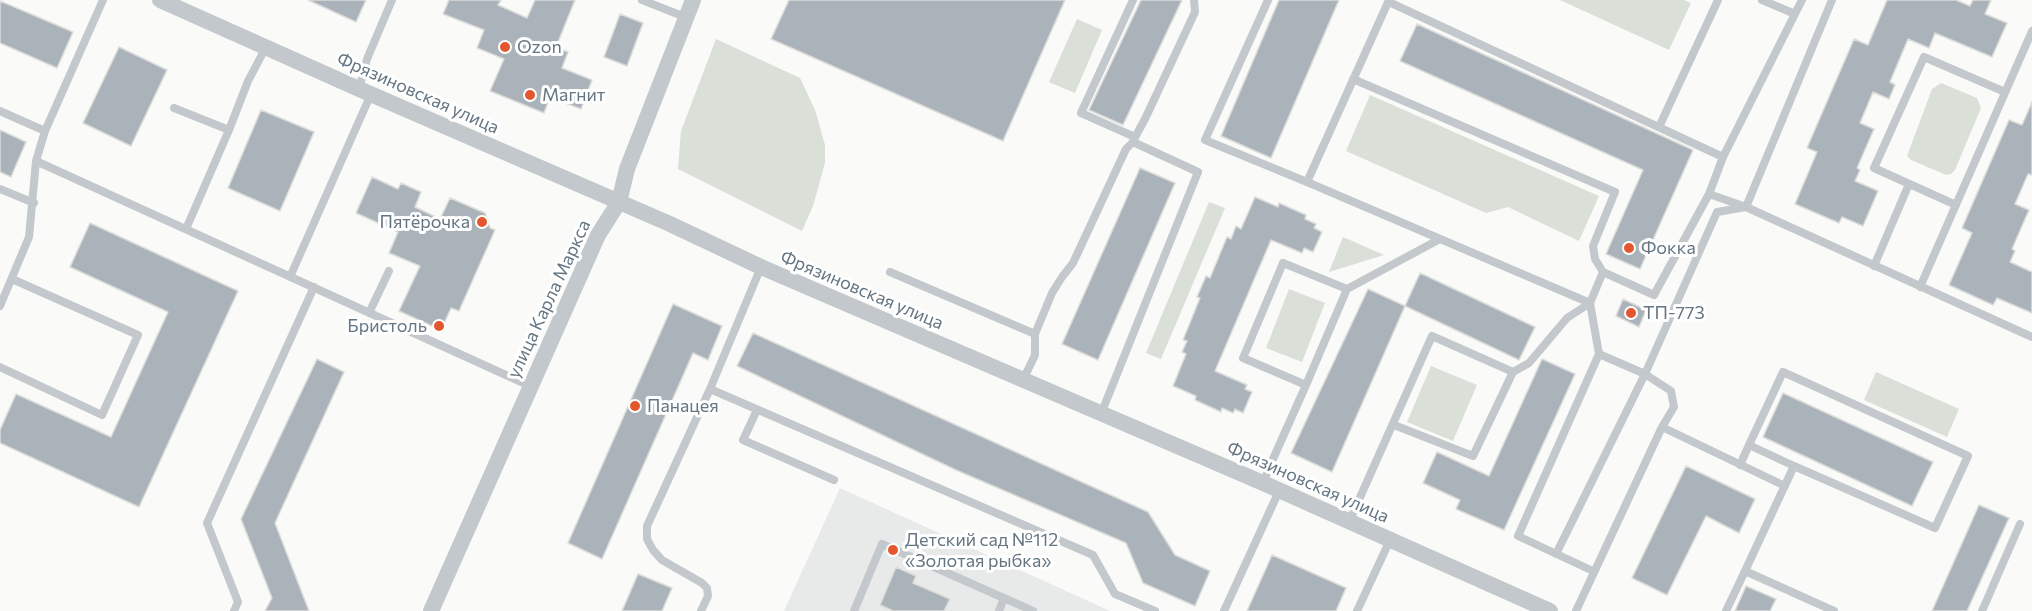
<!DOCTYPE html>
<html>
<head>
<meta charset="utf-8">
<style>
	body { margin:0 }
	canvas { display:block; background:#fafaf8 }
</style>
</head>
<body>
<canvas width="2032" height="611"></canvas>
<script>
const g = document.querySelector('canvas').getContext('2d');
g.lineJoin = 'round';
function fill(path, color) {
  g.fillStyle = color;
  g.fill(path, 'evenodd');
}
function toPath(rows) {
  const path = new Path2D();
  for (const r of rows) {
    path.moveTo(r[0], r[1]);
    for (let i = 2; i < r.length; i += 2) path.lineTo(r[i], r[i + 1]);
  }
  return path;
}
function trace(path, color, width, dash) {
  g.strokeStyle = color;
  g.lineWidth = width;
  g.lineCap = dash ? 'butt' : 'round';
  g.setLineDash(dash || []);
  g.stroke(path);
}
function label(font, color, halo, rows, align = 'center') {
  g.font = font + ' Commissioner,sans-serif';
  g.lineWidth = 6;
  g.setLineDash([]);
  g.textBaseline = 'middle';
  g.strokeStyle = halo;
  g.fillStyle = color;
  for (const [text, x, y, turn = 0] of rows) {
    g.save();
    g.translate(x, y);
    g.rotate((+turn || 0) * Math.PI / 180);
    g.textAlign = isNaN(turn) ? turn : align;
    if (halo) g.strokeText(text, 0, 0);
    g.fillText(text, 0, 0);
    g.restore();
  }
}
fill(toPath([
	[840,488,1110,611,784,611]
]), '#e8e9e9');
fill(toPath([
	[1560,0,1684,0,1691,3,1669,50],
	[1077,19,1102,30,1075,93,1049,82],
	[716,39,800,78,815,110,825,145,825,163,813,206,802,231,678,169,681,131],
	[1941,83,1977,98,1981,108,1955,170,1951,174,1946,175,1911,160,1907,156,1932,89],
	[1370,95,1599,196,1579,241,1508,207,1486,213,1346,151],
	[1209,202,1225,208,1161,359,1146,353],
	[1343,237,1384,255,1329,272],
	[1289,289,1325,303,1302,362,1266,348],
	[1431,366,1477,385,1453,441,1407,422],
	[1876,372,1959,409,1947,437,1864,400]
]), '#dadfd7');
const building = toPath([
	[308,0,366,0,356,22,308,0],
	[449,0,501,0,498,5,527,18,535,0,575,0,556,47,568,52,562,68,592,80,581,109,550,97,544,113,490,91,504,59,477,48,484,30,443,14,449,0],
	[789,0,1065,0,1003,141,771,39,789,0],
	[1141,0,1182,0,1123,125,1089,110,1141,0],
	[1279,0,1339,0,1271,158,1221,136,1279,0],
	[1887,0,1956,0,1970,6,1973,0,1991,0,1985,14,2007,23,1992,57,1935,33,1929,48,1908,39,1890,82,1895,85,1889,99,1873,92,1860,123,1874,129,1857,168,1860,170,1855,181,1878,191,1863,226,1842,217,1839,223,1795,204,1817,152,1807,148,1854,39,1868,45,1887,0],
	[0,1,73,32,57,68,0,43,0,1],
	[620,14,643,23,627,66,604,57,620,14],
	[1417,24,1693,150,1640,269,1606,254,1643,170,1400,61,1417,24],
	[119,47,167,70,131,146,83,123,119,47],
	[2032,102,2032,175,2028,174,2015,204,2029,210,2012,249,2015,251,2010,262,2032,272,2032,313,1997,298,1993,305,1949,285,1972,233,1962,228,2009,120,2022,125,2032,102],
	[261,110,314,132,280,211,228,188,261,110],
	[0,130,26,142,11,177,0,172,0,130],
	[1140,168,1175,183,1098,360,1062,344,1140,168],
	[372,177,398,189,401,183,421,192,415,207,440,219,450,198,485,213,490,228,495,230,459,311,451,308,441,330,399,311,420,266,389,253,398,232,356,213,372,177],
	[1255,197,1278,207,1279,203,1306,215,1305,219,1316,224,1314,228,1322,232,1313,252,1304,248,1302,253,1271,240,1215,371,1247,385,1245,389,1252,392,1243,413,1235,409,1233,413,1222,408,1221,412,1195,400,1196,396,1173,386,1186,354,1182,352,1187,341,1183,340,1200,298,1197,297,1206,276,1210,278,1227,237,1231,239,1236,226,1241,229,1255,197],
	[90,223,238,291,139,507,0,443,0,430,16,394,111,437,168,312,70,267,90,223],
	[1420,273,1535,327,1519,360,1405,306,1420,273],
	[1368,289,1405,306,1332,472,1291,453,1368,289],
	[1623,299,1646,310,1639,327,1616,316,1623,299],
	[673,304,722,326,708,360,693,353,602,559,568,543,673,304],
	[753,333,1148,512,1175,555,1210,571,1195,606,1143,583,1126,543,956,470,737,366,753,333],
	[317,359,344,372,275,523,309,611,265,611,272,598,241,519,317,359],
	[1542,359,1575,374,1504,530,1456,509,1460,500,1423,483,1437,452,1489,476,1542,359],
	[1783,393,1933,462,1912,506,1763,437,1783,393],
	[1686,466,1755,499,1739,533,1706,516,1667,595,1632,578,1686,466],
	[1979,505,2009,518,1967,611,1932,611,1979,505],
	[1272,555,1346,588,1336,611,1247,611,1272,555],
	[896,567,916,576,913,583,950,599,944,611,893,611,880,605,896,567],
	[638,574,672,588,662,611,622,611,638,574],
	[1746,586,1776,599,1770,611,1735,611,1746,586]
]);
fill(building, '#aab3b9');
trace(building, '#dcdcda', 1.5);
trace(toPath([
	[642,0,685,17],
	[1133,0,1081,113,1135,137],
	[1268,0,1205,140,1307,182],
	[1389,0,1307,182,1590,303,1603,272,1654,295,1709,194,1723,157,1802,0],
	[1762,0,1795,14],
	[1389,2,1723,157],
	[1353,79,1615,192,1593,246,1595,259,1603,272],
	[359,89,367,59,392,0],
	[174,108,229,130],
	[0,111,45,131,103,0],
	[1659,127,1718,0],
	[1133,141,1145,119,1195,12,1194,0],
	[36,161,45,131],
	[0,189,34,203],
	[1709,194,1746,207,2032,337],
	[1956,205,1874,168,1924,57,2005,92],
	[186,229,229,130,248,81,266,47],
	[1874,266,1909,184],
	[890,272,1035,334],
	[290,277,371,94],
	[1920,287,2032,31],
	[1347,289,1440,239],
	[0,306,29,237,36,161,530,386],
	[369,313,389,271],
	[0,367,102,415,138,335,12,279],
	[1023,380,1035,355,1035,334,1052,293,1062,277,1073,263,1126,149,1133,142,1198,172,1101,414],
	[710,389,1093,555,1115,594,1155,611],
	[757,410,743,440,834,480],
	[1394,425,1473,456,1513,372],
	[1662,427,1785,486],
	[1740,465,1749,445],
	[1263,483,1273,459,1306,385,1347,289,1283,263,1243,358,1306,385],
	[1349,522,1432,336,1513,372,1529,363,1567,318,1590,303,1599,354,1645,374,1671,391,1674,407,1662,427,1576,611],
	[1556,554,1645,374,1717,212,1746,207,1832,0],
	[1593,571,1518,536,1599,354],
	[1745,571,1794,466,1749,445,1783,372,1968,456,1935,528,1794,466],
	[234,611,238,602,207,523,314,287],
	[701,611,708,596,707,588,702,583,662,560,653,550,647,539,647,526,710,389,761,267],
	[854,611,882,544,1033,611],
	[999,611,1004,598],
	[1224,611,1279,491],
	[1357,611,1390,540],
	[1726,611,1745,571,1834,611],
	[1982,611,2020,524]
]), '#c3c8cc', 8);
trace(toPath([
	[160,0,359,89,670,224,761,267,1263,483,1550,611],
	[431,611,598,235,619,202,627,169,693,0]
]), '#c3c8cc', 16);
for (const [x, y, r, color] of [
	[505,47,6,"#e4572e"],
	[530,95,6,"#e4572e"],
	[482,222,6,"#e4572e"],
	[1629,248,6,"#e4572e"],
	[1631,313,6,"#e4572e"],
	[439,326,6,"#e4572e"],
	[635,406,6,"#e4572e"],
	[893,550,6,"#e4572e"]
]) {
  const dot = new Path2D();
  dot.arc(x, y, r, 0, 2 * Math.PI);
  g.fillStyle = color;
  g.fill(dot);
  trace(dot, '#fff', 2);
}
label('18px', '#657683', '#fff', [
	["Ozon",517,47],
	["Магнит",542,95],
	["Пятёрочка",470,222,"right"],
	["Фокка",1641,248],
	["ТП-773",1643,313],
	["Бристоль",427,326,"right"],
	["Панацея",647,406],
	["Детский сад №112",905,540],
	["«Золотая рыбка»",905,561]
], 'left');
label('18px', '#657683', '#fff', [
	["Фрязиновская улица",418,93,24],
	["Фрязиновская улица",862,290,23],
	["улица Карла Маркса",549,299,-65],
	["Фрязиновская улица",1308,482,24]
]);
</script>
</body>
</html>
